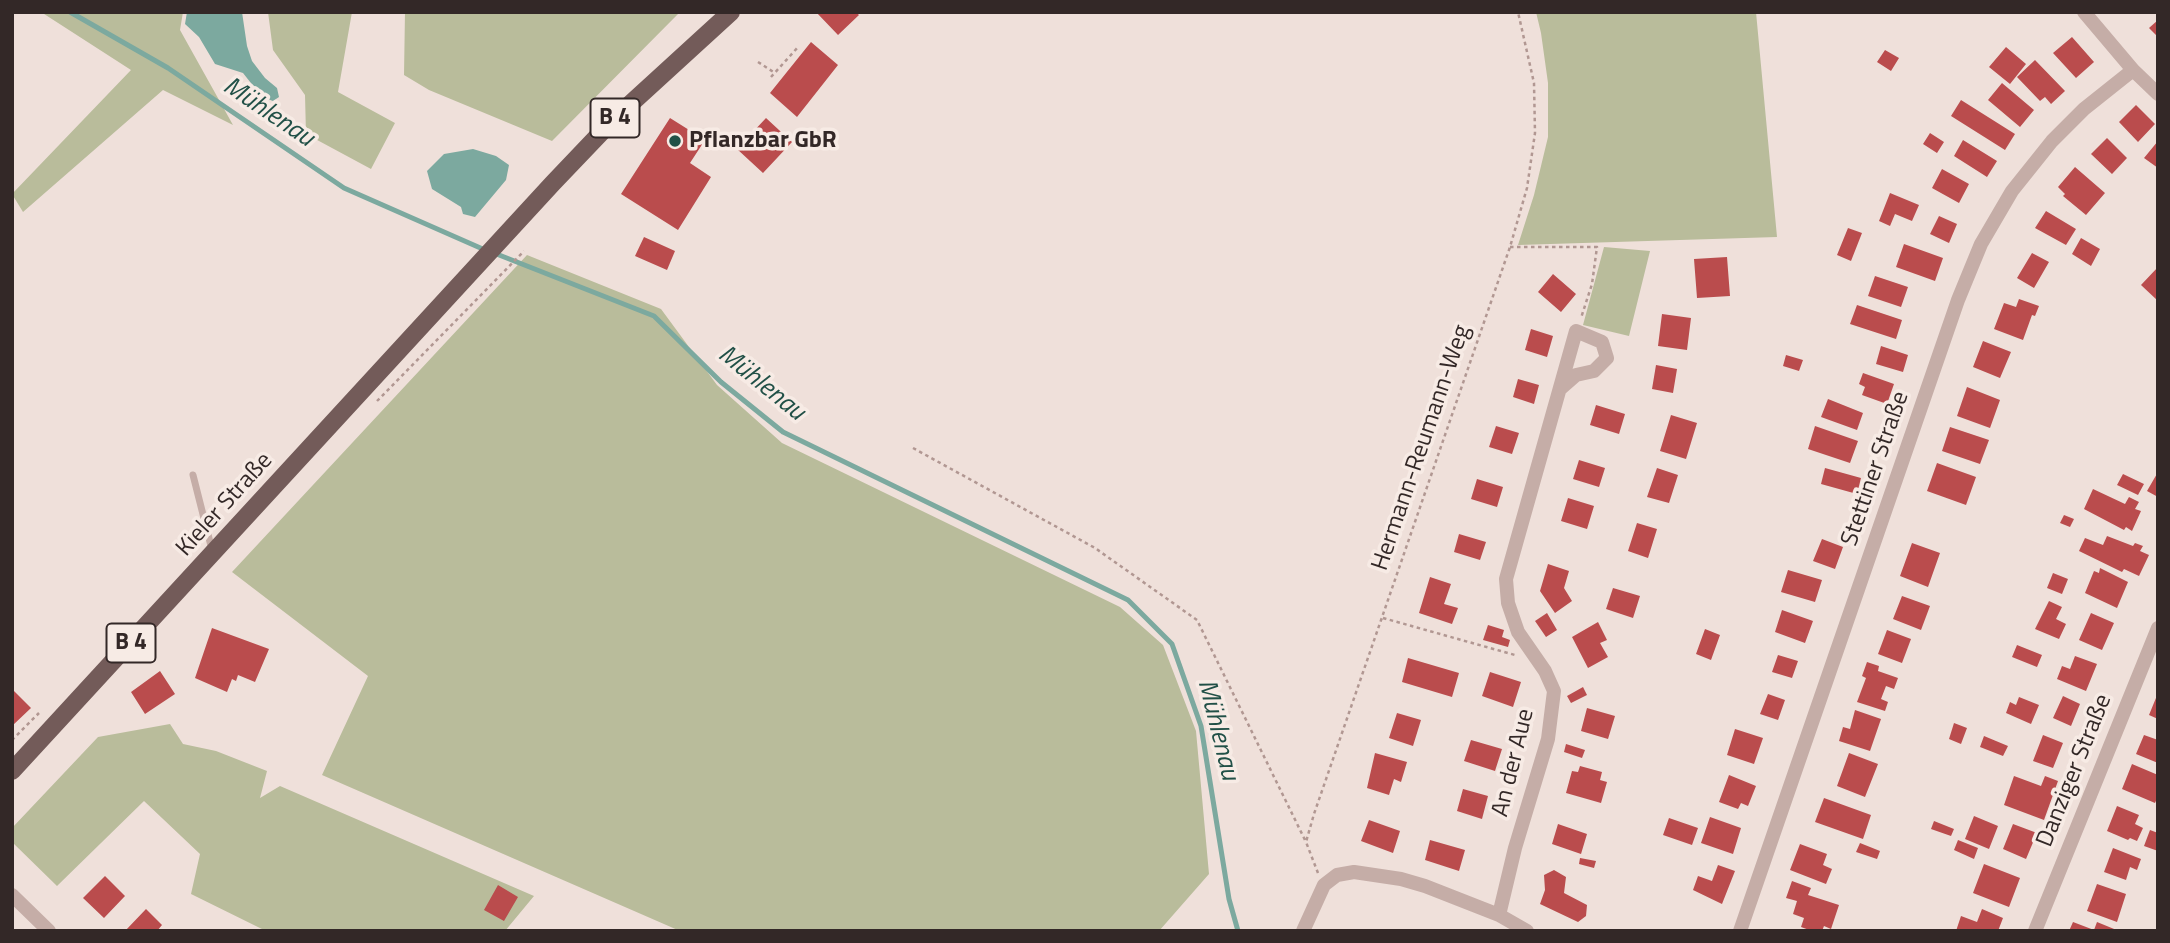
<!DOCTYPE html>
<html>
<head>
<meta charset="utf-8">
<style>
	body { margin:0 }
	#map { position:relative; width:2170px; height:943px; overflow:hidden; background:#efe0da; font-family:"Titillium Web",sans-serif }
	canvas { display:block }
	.frame { position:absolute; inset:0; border:14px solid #332827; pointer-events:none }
</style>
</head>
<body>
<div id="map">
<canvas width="2170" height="943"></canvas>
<div class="frame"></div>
</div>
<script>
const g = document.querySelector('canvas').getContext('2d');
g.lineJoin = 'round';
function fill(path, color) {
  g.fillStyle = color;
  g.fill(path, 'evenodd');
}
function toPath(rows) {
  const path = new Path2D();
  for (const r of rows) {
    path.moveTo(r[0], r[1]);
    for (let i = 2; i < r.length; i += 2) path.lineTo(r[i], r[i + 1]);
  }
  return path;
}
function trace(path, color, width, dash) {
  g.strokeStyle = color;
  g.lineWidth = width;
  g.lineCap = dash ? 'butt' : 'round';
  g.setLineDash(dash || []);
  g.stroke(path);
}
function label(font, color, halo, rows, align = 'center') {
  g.font = font + ' "Titillium Web",sans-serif';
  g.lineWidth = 7;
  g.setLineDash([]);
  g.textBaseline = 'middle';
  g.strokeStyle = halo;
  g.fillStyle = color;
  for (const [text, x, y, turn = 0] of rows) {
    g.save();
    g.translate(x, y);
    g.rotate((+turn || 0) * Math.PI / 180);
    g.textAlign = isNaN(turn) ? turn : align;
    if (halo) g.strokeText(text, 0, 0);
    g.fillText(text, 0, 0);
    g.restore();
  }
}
fill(toPath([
	[41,12,183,12,180,30,233,125,163,90,23,212,12,194,131,70],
	[268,12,352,12,338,92,395,123,371,169,306,134,305,95,273,50],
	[405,12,680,12,552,141,429,90,404,75],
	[1536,12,1756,12,1777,237,1518,245,1534,195,1548,137,1548,83,1541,33],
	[1604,247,1650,251,1629,336,1583,325],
	[527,255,661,309,717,385,782,443,1120,607,1163,645,1196,731,1209,874,1159,931,680,931,322,775,368,676,232,572],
	[170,724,183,744,216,751,267,771,260,798,280,786,534,896,505,931,266,931,191,894,200,854,144,801,57,886,12,842,12,828,98,737]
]), '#b9bc9b');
fill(toPath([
	[187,12,242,12,247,46,252,61,265,78,277,88,279,97,273,101,262,97,243,73,215,64,199,37,185,24],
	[473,149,496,156,509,165,506,180,475,217,463,214,461,207,432,189,427,171,444,154]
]), '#7ca99f');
trace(toPath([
	[70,12,168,68,344,188,485,250],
	[494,253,654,316,721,382,783,432,1128,600,1172,644,1201,726,1229,899,1238,931]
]), '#7ca99f', 5);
fill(toPath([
	[816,12,856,12,859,15,838,35],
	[2158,20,2158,37,2149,28],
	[2072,37,2094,62,2076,78,2053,53],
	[811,42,838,65,797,117,770,93],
	[2006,47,2026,64,2010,84,1989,67],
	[1885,50,1899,58,1891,71,1877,62],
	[2035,60,2065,91,2051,104,2045,97,2040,101,2017,77],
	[2002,83,2034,110,2020,127,1988,100],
	[1961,100,2015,134,2005,150,1951,116],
	[2136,105,2155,124,2138,142,2119,122],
	[670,118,705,140,690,163,711,177,678,230,621,194],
	[766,118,792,142,763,173,737,149],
	[1930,133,1944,142,1937,153,1923,144],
	[2107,138,2127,158,2112,174,2091,154],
	[1963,140,1997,161,1987,177,1954,156],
	[2158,141,2158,168,2144,158],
	[2075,167,2105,193,2086,215,2063,196,2065,194,2058,187],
	[1942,169,1969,184,1959,203,1932,188],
	[1890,193,1919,205,1912,221,1895,214,1890,226,1879,221],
	[2046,211,2076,229,2066,245,2035,228],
	[1939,216,1957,224,1949,243,1930,234],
	[1848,228,1862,233,1851,261,1837,255],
	[644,237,675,251,667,270,635,256],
	[2081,238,2100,249,2091,266,2072,254],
	[1904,244,1943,258,1935,281,1896,267],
	[2032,253,2049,262,2034,288,2017,278],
	[1727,257,1730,296,1697,298,1694,259],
	[2158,267,2158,301,2141,285],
	[1553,274,1576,294,1561,312,1538,292],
	[1875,276,1908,287,1901,307,1868,296],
	[2019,299,2039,306,2035,316,2032,315,2023,340,1994,329,2004,303,2016,307],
	[1857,305,1902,320,1896,339,1850,324],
	[1662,314,1691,318,1687,350,1658,346],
	[1531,329,1553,336,1547,357,1525,350],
	[1983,341,2011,352,2000,378,1973,367],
	[1881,346,1908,355,1903,372,1876,364],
	[1786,355,1803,360,1799,371,1783,366],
	[1656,365,1677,369,1673,393,1652,389],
	[1863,373,1894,384,1887,404,1862,395,1865,387,1859,384],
	[1518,379,1539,385,1534,404,1513,397],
	[1967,387,2000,400,1990,428,1957,416],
	[1828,399,1863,413,1857,430,1821,417],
	[1596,405,1625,414,1619,434,1590,425],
	[1671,415,1697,423,1686,459,1660,451],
	[1496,426,1519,433,1512,454,1489,447],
	[1815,426,1858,441,1850,463,1808,449],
	[1950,427,1989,440,1980,464,1942,451],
	[1579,460,1605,468,1599,487,1573,479],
	[1937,463,1976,477,1966,505,1927,491],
	[1657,468,1678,475,1669,503,1647,497],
	[1825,468,1861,478,1857,494,1821,484],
	[2158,472,2158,497,2147,491],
	[2123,474,2144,484,2138,495,2117,485],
	[1477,479,1503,487,1497,507,1471,499],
	[2093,489,2125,504,2129,497,2139,502,2135,509,2141,511,2132,531,2126,527,2124,530,2084,509],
	[1568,498,1594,506,1587,529,1561,521],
	[2064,515,2074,519,2070,527,2060,523],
	[1637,523,1657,529,1648,558,1628,551],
	[1459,534,1486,542,1480,560,1454,552],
	[2107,536,2133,546,2135,543,2143,546,2140,551,2149,555,2139,576,2124,569,2122,572,2079,551,2085,538,2103,545],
	[1822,539,1843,547,1835,569,1813,561],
	[1912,543,1940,553,1928,587,1900,576],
	[1548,564,1569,571,1564,588,1572,601,1555,613,1540,591],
	[2100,568,2128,582,2117,608,2085,593,2094,571,2099,573],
	[1788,570,1822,580,1815,602,1781,592],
	[2053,573,2068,579,2062,594,2047,588],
	[1430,577,1451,584,1444,604,1458,608,1452,624,1419,613],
	[1613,588,1640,596,1633,618,1606,609],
	[1902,596,1930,606,1921,630,1893,619],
	[2049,601,2062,607,2056,619,2066,624,2059,639,2035,629],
	[1782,610,1813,621,1805,643,1775,632],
	[1547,613,1557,630,1546,637,1535,621],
	[2091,613,2114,623,2102,650,2079,640],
	[1598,622,1607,640,1600,643,1608,657,1588,668,1572,637],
	[1488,625,1504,630,1502,637,1510,640,1508,647,1483,640],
	[212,628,269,649,255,682,238,675,236,681,232,679,227,692,195,678],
	[1705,629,1720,635,1711,660,1696,654],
	[1887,630,1911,639,1902,663,1878,654],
	[2017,645,2042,655,2037,667,2012,657],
	[1778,655,1798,661,1792,678,1772,672],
	[2075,656,2097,664,2086,691,2057,679,2062,666,2070,669],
	[1408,658,1459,673,1452,697,1402,682],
	[1867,662,1879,666,1878,671,1898,678,1894,689,1886,686,1881,699,1888,702,1885,711,1857,702,1866,678,1862,676],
	[160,671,175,694,145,714,131,692],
	[1490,672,1521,682,1513,707,1482,696],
	[1583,687,1587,695,1571,703,1567,696],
	[12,689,31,708,12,726],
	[2158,693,2158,719,2149,715],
	[1768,694,1785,700,1778,720,1760,714],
	[2063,696,2080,704,2071,726,2053,718],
	[2019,697,2039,705,2031,724,2006,713,2010,702,2016,705],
	[1587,708,1615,716,1608,739,1581,731],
	[1855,710,1881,719,1870,751,1839,741,1843,727,1850,729],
	[1397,713,1421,720,1413,746,1389,738],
	[1954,723,1967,728,1961,744,1949,739],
	[1735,729,1763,738,1754,764,1727,755],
	[2043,735,2063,743,2053,768,2033,761],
	[2144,735,2158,740,2158,763,2136,754],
	[1984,736,2008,746,2003,756,1980,747],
	[1471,740,1502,749,1495,771,1464,761],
	[1566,744,1585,750,1582,758,1564,752],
	[1375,753,1407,762,1401,782,1394,779,1389,795,1367,788],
	[1849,753,1878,764,1865,797,1837,786],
	[2132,764,2158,775,2158,796,2155,803,2122,789],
	[1580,766,1602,772,1600,780,1607,782,1601,803,1566,793,1572,771,1578,772],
	[1729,775,1756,786,1748,806,1741,803,1738,809,1719,802],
	[2014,776,2041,786,2045,776,2058,781,2044,820,2004,805],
	[1463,789,1488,796,1482,819,1457,811],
	[1824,798,1871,815,1863,839,1815,822],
	[2117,806,2139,815,2135,824,2143,828,2137,841,2130,838,2128,840,2107,831],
	[1974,816,1998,826,1989,849,1965,839],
	[1710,817,1741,828,1733,854,1701,843],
	[1669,818,1698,828,1692,845,1663,835],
	[1369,820,1400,831,1393,853,1361,841],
	[1934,821,1954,829,1951,836,1931,829],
	[1558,824,1587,834,1581,854,1552,844],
	[2013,824,2037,833,2026,859,2003,849],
	[2150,830,2158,833,2158,851,2144,846],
	[1430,840,1465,850,1459,871,1425,860],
	[1958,840,1978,848,1974,859,1954,850],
	[1860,843,1880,851,1877,859,1856,852],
	[1800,844,1827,854,1823,865,1832,869,1826,884,1790,870],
	[2113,848,2141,859,2137,870,2130,867,2126,880,2104,872],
	[1580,858,1596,861,1594,868,1579,864],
	[1984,864,2020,878,2009,907,1973,893],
	[1718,865,1735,871,1722,904,1693,890,1698,876,1712,881],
	[1554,870,1566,877,1564,893,1587,905,1586,916,1578,922,1540,904,1545,890,1544,875],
	[105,876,125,896,104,918,83,898],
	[1792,881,1811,888,1808,895,1839,905,1831,929,1824,926,1822,931,1812,931,1801,927,1804,918,1793,914,1797,901,1786,898],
	[2097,884,2126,894,2117,922,2087,911],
	[498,885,518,897,504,921,484,910],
	[146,909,162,925,157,931,125,931],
	[1982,909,2003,918,1998,931,1956,931,1961,916,1977,922],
	[2073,922,2094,930,2097,922,2119,931,2069,931]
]), '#ba4c4d');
trace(toPath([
	[758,62,775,73],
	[771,77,799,46],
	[1510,247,1597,247,1592,284,1581,318],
	[377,401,524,251],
	[913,448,1095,548,1197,620,1305,840],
	[1383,618,1515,655],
	[12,740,39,713],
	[1318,873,1306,842,1314,814,1510,247,1527,188,1535,133,1534,83,1518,12]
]), '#b19792', 2.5, [3.5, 3.5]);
trace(toPath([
	[193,475,212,550]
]), '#c5ada7', 7);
trace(toPath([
	[2084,12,2133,70,2158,94],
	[12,895,49,931],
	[1499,915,1515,848,1548,739,1554,691,1545,671,1518,632,1508,603,1506,579,1576,331,1602,342,1607,358,1594,371,1576,375,1560,389],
	[1303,931,1324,885,1337,875,1354,872,1401,879,1425,886,1499,915,1527,931],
	[1740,931,1958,300,1981,244,2012,191,2052,141,2084,109,2133,70],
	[2035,931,2158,628]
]), '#c5ada7', 14);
trace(toPath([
	[12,771,553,183,615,118,731,12]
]), '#735b59', 18);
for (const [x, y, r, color] of [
	[675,141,7,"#215047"]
]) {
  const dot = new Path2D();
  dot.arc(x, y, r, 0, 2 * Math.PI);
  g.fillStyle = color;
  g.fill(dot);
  trace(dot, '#f7ebe5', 2.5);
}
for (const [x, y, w] of [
	[615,118,49],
	[131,643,49]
]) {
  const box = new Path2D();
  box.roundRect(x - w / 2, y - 19.5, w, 39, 5);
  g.fillStyle = '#f7ebe5';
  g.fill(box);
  trace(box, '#332827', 2);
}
label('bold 23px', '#332827', null, [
	["B 4",615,118],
	["B 4",131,643]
]);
label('bold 24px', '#332827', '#f7ebe5', [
	["Pflanzbar GbR",689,141]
], 'left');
label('24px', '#332827', '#f7ebe5', [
	["Hermann-Reumann-Weg",1422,448,-71],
	["Stettiner Straße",1876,469,-71],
	["Kieler Straße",225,505,-48],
	["An der Aue",1514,763,-76],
	["Danziger Straße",2075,771,-68]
]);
label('italic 26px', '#215047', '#f7ebe5', [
	["Mühlenau",268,113,34],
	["Mühlenau",761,384,39],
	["Mühlenau",1217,730,76]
]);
</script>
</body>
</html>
